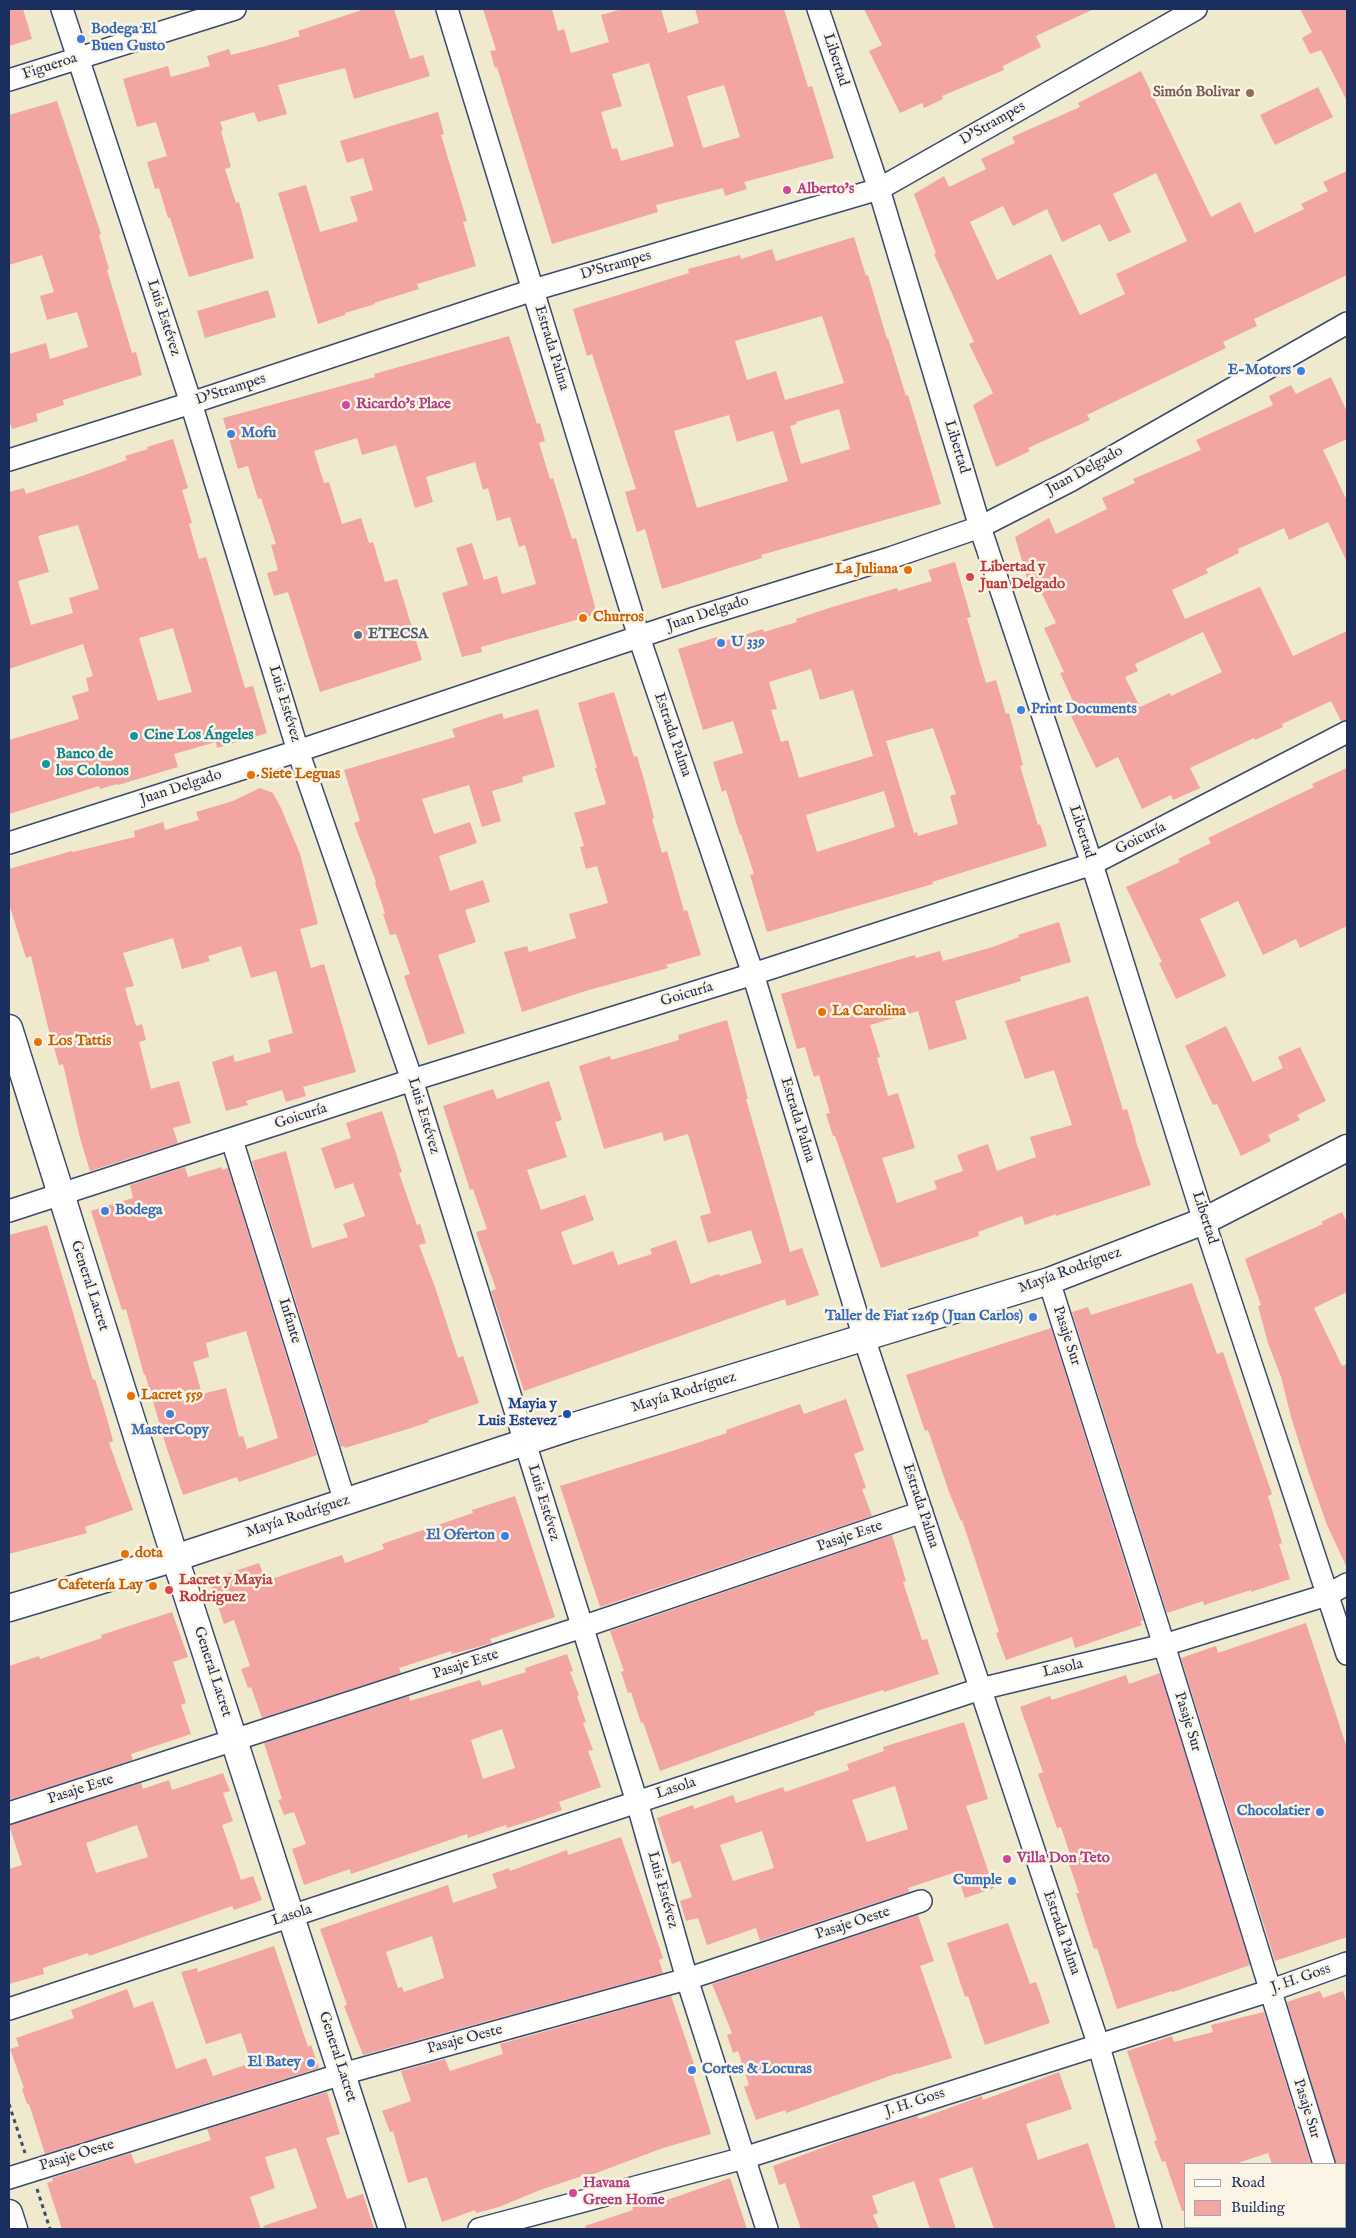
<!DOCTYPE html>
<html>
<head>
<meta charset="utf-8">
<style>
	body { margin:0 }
	#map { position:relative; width:1356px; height:2238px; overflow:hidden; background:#efe9cd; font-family:"IM FELL English",serif }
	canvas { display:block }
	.frame { position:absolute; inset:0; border:10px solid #1b2f5e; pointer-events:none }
	.legend { position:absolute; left:1184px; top:2163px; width:162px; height:65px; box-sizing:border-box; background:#fcf5e5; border:1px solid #a2a6af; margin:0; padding:6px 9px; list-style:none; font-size:15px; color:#1b2f5e }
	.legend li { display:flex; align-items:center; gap:10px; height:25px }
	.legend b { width:25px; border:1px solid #a2a6af }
</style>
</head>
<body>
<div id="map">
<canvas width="1356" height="2238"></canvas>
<div class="frame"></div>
<ul class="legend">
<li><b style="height:6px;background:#fff"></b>Road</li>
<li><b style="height:14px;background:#f2a5a2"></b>Building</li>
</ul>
</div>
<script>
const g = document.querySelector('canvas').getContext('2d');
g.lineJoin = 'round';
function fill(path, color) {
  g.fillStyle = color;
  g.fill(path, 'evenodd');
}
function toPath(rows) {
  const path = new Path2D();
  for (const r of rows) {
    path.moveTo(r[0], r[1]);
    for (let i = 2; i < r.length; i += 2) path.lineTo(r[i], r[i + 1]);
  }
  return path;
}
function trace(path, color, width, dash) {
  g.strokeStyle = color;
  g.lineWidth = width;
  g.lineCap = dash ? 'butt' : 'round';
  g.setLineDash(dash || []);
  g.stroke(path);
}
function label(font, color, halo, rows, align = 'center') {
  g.font = font + ' "IM FELL English",serif';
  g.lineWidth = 5;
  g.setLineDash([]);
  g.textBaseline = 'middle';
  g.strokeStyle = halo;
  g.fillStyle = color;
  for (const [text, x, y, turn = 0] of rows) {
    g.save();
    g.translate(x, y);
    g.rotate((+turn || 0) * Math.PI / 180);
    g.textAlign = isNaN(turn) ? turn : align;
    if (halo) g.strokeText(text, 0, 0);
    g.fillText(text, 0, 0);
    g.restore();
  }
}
fill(toPath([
	[9,9,23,9,32,39,9,46],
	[365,9,394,9,410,59,423,55,430,76,354,99,345,68,278,85,287,114,258,122,254,112,220,122,223,130,221,131,231,167,225,169,236,203,239,202,254,258,189,277,170,218,168,218,159,188,155,189,147,162,167,156,156,122,137,127,123,79,168,66,171,77,210,66,207,56,229,49,231,55,266,46,300,36,298,31],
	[483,9,552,9,558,31,564,29,571,53,609,42,601,15,622,9,661,9,668,33,699,23,695,9,784,9,808,87,812,86,834,158,744,182,747,189,725,196,723,188,656,205,658,212,552,244,497,67,495,68,490,51,496,50],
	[649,63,674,146,621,161,617,148,612,149,601,112,622,106,612,74],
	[724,85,740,137,703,148,687,96],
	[864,9,1094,9,1036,36,1041,47,1003,66,1004,70,942,96,943,99,924,108,922,103,900,113,869,51,882,45],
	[1300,9,1347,9,1347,101,1321,50,1310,54,1302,38,1312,32],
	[1141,71,1211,217,1240,202,1255,233,1304,209,1301,204,1328,191,1323,182,1347,171,1347,275,1254,319,1257,326,1223,342,1226,348,1087,415,1090,420,1028,448,1030,451,996,467,973,405,993,393,969,344,974,342,934,254,936,253,914,194,944,176,949,187,986,169,981,159,1015,143,1012,137,1080,107,1078,103],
	[1156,173,1187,241,1116,274,1125,294,1080,315,1051,254,997,280,970,222,1003,206,1013,226,1047,209,1062,242,1100,224,1109,242,1131,232,1113,194],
	[1318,87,1333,117,1275,145,1260,115],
	[57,101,101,234,99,235,109,269,107,270,132,353,136,352,142,375,63,400,64,405,36,414,38,421,12,429,9,420,9,354,46,343,50,359,88,347,77,312,47,320,40,296,54,292,42,255,9,265,9,115],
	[438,112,444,134,441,135,467,221,463,222,476,266,417,284,419,289,374,303,375,304,345,313,345,315,318,324,278,193,306,185,320,232,358,221,350,197,373,190,363,158,347,163,340,141],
	[854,237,866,276,868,275,887,339,888,338,906,396,908,395,941,504,761,555,762,558,662,589,645,529,637,532,625,492,636,489,592,354,587,356,573,309,689,273,688,269,740,255,741,259,772,249,776,261],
	[822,316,844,383,785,400,776,371,747,380,735,341],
	[839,409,850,449,801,464,790,426,797,424,796,422],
	[729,415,737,442,773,431,788,481,697,508,674,431],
	[268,290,276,317,205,338,197,311],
	[509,336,537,424,540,423,545,441,539,443,550,479,553,478,572,539,576,538,597,614,481,647,482,652,462,657,442,593,468,585,456,548,472,543,484,580,497,576,502,594,536,584,525,545,519,547,510,517,497,521,488,488,483,490,475,462,426,477,433,502,415,508,396,445,362,455,357,438,314,451,324,483,329,482,342,524,361,518,369,543,373,542,385,582,397,579,422,660,320,692,288,592,274,596,267,573,278,570,271,545,276,544,261,498,258,499,248,466,238,469,223,418,375,377,374,374],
	[1331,377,1347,412,1347,439,1323,450,1347,501,1347,562,1328,522,1289,540,1284,528,1238,549,1239,553,1206,569,1208,573,1172,590,1185,619,1260,587,1293,656,1347,631,1347,720,1341,721,1331,701,1282,724,1283,727,1255,740,1254,738,1190,768,1200,788,1173,800,1171,795,1142,809,1118,757,1096,768,1071,716,1078,712,1060,673,1064,672,1044,628,1056,623,1033,575,1027,578,1015,537,1049,518,1056,534,1107,509,1102,498,1135,483,1133,479,1201,450,1196,440,1273,405,1269,396,1291,385,1296,394],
	[1203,632,1222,672,1171,696,1170,693,1140,707,1125,677,1138,671,1135,664],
	[173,439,188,488,182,490,192,523,189,524,199,559,206,557,245,688,253,686,267,733,217,748,216,742,174,754,178,767,118,785,117,784,100,789,99,786,9,814,9,740,79,719,72,696,89,691,86,678,93,676,83,644,9,669,9,492,24,488,26,494,82,476,127,460,125,456,148,449,147,447],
	[78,525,99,589,69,598,73,613,31,625,18,581,49,572,38,536],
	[173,628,192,692,158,701,139,638],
	[955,562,971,617,967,618,986,683,996,680,1006,714,1009,713,1023,765,1020,766,1038,825,1040,824,1047,846,932,882,933,884,767,932,750,875,754,874,741,834,740,835,726,790,722,792,713,762,743,753,733,721,703,730,678,649,717,637,719,643,763,629,764,632,797,622,796,619,829,608,897,588,898,591,932,581,928,570],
	[811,669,820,700,853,690,873,756,799,778,788,740,781,742,771,710,777,709,769,682],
	[933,728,956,794,950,796,958,824,918,836,917,832,914,833,886,741],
	[884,791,895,827,817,852,806,815],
	[614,692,634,757,637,756,645,783,654,818,652,819,662,853,667,851,684,911,687,910,701,955,666,965,668,968,582,992,522,1012,504,952,527,946,529,952,576,938,569,914,608,903,597,866,586,869,580,847,584,846,574,813,606,804,595,768,597,768,578,703],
	[538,709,555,767,522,777,523,782,492,791,501,821,482,827,469,785,422,799,434,834,470,822,477,843,439,856,450,891,483,880,490,902,465,910,476,942,438,955,465,1033,428,1045,404,976,410,974,396,934,390,935,383,914,385,913,375,883,376,882,354,823,360,821,344,770,455,737,452,729,502,713,504,719],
	[1347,768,1347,926,1300,948,1296,939,1263,955,1238,901,1200,919,1226,976,1176,999,1159,963,1162,962,1126,887,1180,862,1178,859,1211,843,1208,838,1314,787,1312,784],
	[260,788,273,793,281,808,300,854,318,924,300,929,311,968,324,964,356,1072,303,1087,306,1096,286,1102,282,1090,246,1101,248,1105,226,1111,212,1062,233,1055,235,1062,271,1052,268,1040,293,1033,276,971,251,978,241,946,208,956,210,961,182,969,173,938,123,953,134,986,125,988,136,1026,142,1024,146,1040,139,1042,151,1089,179,1081,191,1123,173,1128,178,1143,90,1171,80,1138,63,1064,59,1065,48,1027,31,956,26,958,9,904,9,869,72,851,73,852,135,837,134,831,163,822,165,830,199,820,196,812,233,801],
	[1059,922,1071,962,1020,977,1021,981,955,1001,967,1039,929,1050,918,1011,870,1025,880,1057,877,1058,888,1096,898,1093,915,1148,882,1158,897,1203,937,1189,934,1181,963,1171,957,1155,988,1144,997,1171,1036,1157,1030,1137,1072,1125,1054,1070,1025,1079,1005,1021,1088,996,1123,1110,1127,1109,1136,1139,1135,1139,1151,1185,1056,1216,1056,1214,1025,1225,1022,1216,978,1232,979,1236,881,1268,835,1136,833,1136,826,1114,830,1113,819,1075,814,1077,805,1047,797,1049,781,994,915,955,916,958,940,951,943,961,993,947,1019,937,1018,935],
	[727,1020,748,1099,746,1099,790,1252,802,1248,819,1295,787,1306,785,1299,524,1391,491,1291,496,1289,476,1232,487,1229,473,1189,470,1190,443,1106,493,1089,497,1099,549,1081,562,1120,555,1122,567,1157,527,1170,541,1210,585,1195,594,1220,561,1232,572,1263,574,1265,613,1251,618,1265,652,1254,650,1249,676,1240,691,1284,719,1274,720,1276,762,1263,751,1230,708,1243,700,1216,711,1213,688,1134,664,1141,662,1132,604,1149,579,1066,610,1056,611,1060,679,1040,678,1035],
	[1226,1026,1253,1082,1283,1068,1278,1057,1300,1047,1326,1101,1297,1115,1300,1120,1268,1135,1271,1141,1241,1156,1217,1104,1213,1105,1185,1046],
	[382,1111,402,1172,399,1173,417,1225,420,1224,426,1243,419,1245,435,1287,458,1358,463,1356,479,1403,428,1420,429,1422,411,1428,345,1448,344,1446,341,1447,252,1161,286,1151,312,1248,348,1237,343,1224,365,1216,353,1183,335,1189,321,1148,351,1138,346,1123],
	[185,1167,188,1177,222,1167,222,1170,228,1168,317,1455,239,1482,237,1477,183,1495,167,1449,145,1374,144,1375,126,1309,122,1310,91,1211,133,1198,130,1185],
	[246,1331,278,1438,247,1449,243,1436,239,1437,226,1388,202,1394,193,1362,209,1357,206,1343],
	[1342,1212,1347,1223,1347,1292,1314,1308,1342,1366,1347,1364,1347,1568,1327,1525,1308,1471,1291,1417,1281,1377,1268,1343,1258,1306,1261,1305,1245,1259,1323,1224,1321,1222],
	[47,1225,93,1380,95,1379,108,1422,113,1441,109,1443,133,1510,85,1527,87,1533,9,1554,9,1235],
	[1192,1283,1217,1354,1223,1352,1272,1494,1268,1496,1282,1543,1279,1544,1290,1579,1251,1592,1251,1590,1204,1605,1203,1601,1167,1613,1072,1312,1088,1307,1091,1315],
	[1051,1328,1143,1621,1140,1621,1142,1625,1075,1648,1072,1637,1006,1660,996,1633,999,1632,962,1520,961,1521,949,1492,928,1430,925,1431,906,1375],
	[846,1399,864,1450,854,1454,866,1488,862,1489,872,1516,600,1607,560,1486,688,1446,727,1433,726,1430,800,1404,804,1414],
	[515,1496,555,1617,490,1639,492,1643,452,1654,451,1651,399,1668,401,1673,262,1718,251,1687,248,1688,241,1669,250,1666,234,1620,224,1624,209,1580,259,1563,266,1581,342,1555,345,1563,384,1549,382,1544,473,1513,472,1510],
	[892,1535,906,1581,903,1582,922,1640,927,1639,939,1674,884,1692,883,1690,814,1712,815,1715,660,1771,643,1722,641,1723,631,1692,628,1693,621,1672,624,1671,610,1631],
	[172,1612,188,1657,173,1662,186,1703,181,1705,191,1734,131,1754,133,1760,9,1800,9,1666,39,1656,40,1659,102,1638,101,1635],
	[1306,1623,1347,1748,1347,1937,1275,1961,1181,1658,1216,1646,1218,1653],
	[567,1654,573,1671,570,1672,579,1695,577,1696,586,1722,583,1723,593,1750,588,1751,601,1787,559,1802,562,1810,533,1820,507,1828,506,1825,468,1838,467,1834,351,1874,350,1869,304,1885,292,1849,306,1844,294,1812,284,1815,278,1800,282,1799,264,1743,409,1696,410,1701,480,1680,482,1686,526,1672,525,1668],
	[502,1729,515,1768,483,1779,471,1740],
	[1160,1673,1250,1965,1173,1992,1172,1991,1117,2009,1097,1948,1094,1949,1076,1893,1079,1893,1069,1864,1073,1863,1061,1827,1057,1828,1038,1774,1043,1772,1020,1707,1050,1696,1052,1700,1126,1675,1129,1684],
	[964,1722,988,1799,966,1806,994,1888,965,1898,956,1872,908,1888,909,1892,760,1941,756,1928,707,1945,698,1918,686,1921,680,1901,692,1897,680,1861,672,1864,657,1818,693,1805,694,1809,733,1795,736,1803,783,1787,785,1792,849,1770,847,1764,884,1751,883,1747],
	[895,1786,908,1829,867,1842,852,1800],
	[762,1831,774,1868,733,1881,720,1845],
	[223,1773,230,1791,223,1793,233,1821,222,1825,241,1880,253,1876,262,1900,234,1910,232,1906,89,1956,88,1953,43,1968,44,1974,9,1984,9,1869,22,1865,9,1825,141,1783,143,1789,169,1780,172,1790],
	[137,1825,148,1857,96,1873,86,1843],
	[621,1837,663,1958,659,1960,663,1973,363,2055,344,2006,347,2005,320,1929,448,1885,453,1903,497,1888,492,1874,509,1868,510,1871,567,1850,568,1855],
	[432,1936,444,1978,404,1992,402,1987,398,1988,386,1952],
	[918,1915,934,1961,920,1966,952,2058,898,2074,898,2073,786,2113,785,2110,756,2120,744,2087,749,2085,738,2051,733,2053,727,2035,732,2033,712,1984],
	[1008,1923,1030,1984,1036,1982,1050,2023,985,2045,968,1996,965,1997,947,1943],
	[274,1946,308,2047,311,2045,319,2068,45,2154,29,2104,27,2104,22,2089,24,2088,10,2049,19,2046,16,2038,74,2018,71,2010,127,1989,134,2008,153,2001,176,2069,206,2058,213,2076,251,2063,241,2033,206,2044,181,1972,197,1968,198,1972],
	[1320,1991,1323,1998,1343,1991,1347,2005,1347,2164,1336,2164,1287,2002],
	[671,1996,694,2064,690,2066,711,2134,663,2148,583,2178,582,2176,540,2190,499,2207,476,2213,475,2210,442,2222,427,2177,408,2183,393,2131,390,2132,382,2111,411,2101,401,2071,445,2059,450,2071,503,2054,500,2044],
	[1264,2012,1311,2164,1272,2164,1268,2153,1235,2164,1185,2164,1185,2211,1182,2211,1165,2161,1162,2162,1154,2141,1157,2140,1127,2051,1172,2036,1174,2042,1213,2032,1211,2025],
	[1059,2072,1072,2109,1026,2124,1038,2160,1088,2143,1116,2229,994,2229,972,2167,939,2179,956,2229,930,2229,914,2181,872,2196,878,2213,873,2215,879,2229,801,2229,785,2183,779,2185,773,2166,851,2137,917,2116,919,2119,982,2096,983,2100],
	[327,2092,340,2134,326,2138,347,2199,363,2194,374,2229,264,2229,263,2226,317,2208,296,2148,265,2157,275,2188,250,2197,261,2229,62,2229,47,2183,53,2181,52,2178,131,2153,135,2164,161,2156,211,2140,207,2129],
	[730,2178,747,2229,586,2229,585,2226,633,2210,632,2207,649,2201,650,2206]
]), '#f2a5a2');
const minor = toPath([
	[62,9,191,403,298,751,412,1080,637,1802,687,1979,767,2229],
	[447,9,639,637,753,974,864,1338,1098,2043,1151,2229],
	[818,9,879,189,980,527,1092,864,1204,1221,1347,1654],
	[9,80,235,9],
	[9,460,191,403,533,290,879,189,1196,9],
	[9,843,298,751,695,618,890,558,980,527,1070,481,1347,323],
	[232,1140,345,1502],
	[9,1211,412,1080,753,974,1092,864,1347,732],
	[1049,1281,1164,1645,1324,2164],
	[9,1813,582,1627,922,1512],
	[9,2009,980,1689,1164,1645,1327,1595,1347,1584],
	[9,2178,342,2074,687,1979,921,1901],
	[1343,2227,1344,2229],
	[479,2229,744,2158,1269,1991,1347,1963]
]);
const major = toPath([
	[9,1028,175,1558,392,2229],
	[9,1608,175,1558,571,1427,1049,1281,1204,1221,1347,1148],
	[9,2213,14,2229]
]);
trace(minor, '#3b4b6f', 24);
trace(major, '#3b4b6f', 29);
trace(toPath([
	[9,2104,25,2153],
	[37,2189,50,2229]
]), '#3b4b6f', 3, [4, 4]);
trace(minor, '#fff', 21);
trace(major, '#fff', 26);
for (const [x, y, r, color] of [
	[81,39,5,"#3f7fe0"],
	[1250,93,5,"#8d6e63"],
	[787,190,5,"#d1479c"],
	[1301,371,5,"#3f7fe0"],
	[346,405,5,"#d1479c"],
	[231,434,5,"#3f7fe0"],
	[908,570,5,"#e8710a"],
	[970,577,5,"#e0444e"],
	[583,618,5,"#e8710a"],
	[358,635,5,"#5c6f8a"],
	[721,643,5,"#3f7fe0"],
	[1021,710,5,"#3f7fe0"],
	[134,736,5,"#0f9aa8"],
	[46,764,5,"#0f9aa8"],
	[251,775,5,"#e8710a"],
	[822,1012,5,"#e8710a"],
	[38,1042,5,"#e8710a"],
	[105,1211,5,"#3f7fe0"],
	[1033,1317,5,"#3f7fe0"],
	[131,1396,5,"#e8710a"],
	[170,1414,5,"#3f7fe0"],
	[567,1414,5,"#1a4fb4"],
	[505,1536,5,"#3f7fe0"],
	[125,1554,5,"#e8710a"],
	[153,1586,5,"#e8710a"],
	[169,1590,5,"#e0444e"],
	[1320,1812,5,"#3f7fe0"],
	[1007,1859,5,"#d1479c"],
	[1012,1881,5,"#3f7fe0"],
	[311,2063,5,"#3f7fe0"],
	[692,2070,5,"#3f7fe0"],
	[573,2193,5,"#d1479c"]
]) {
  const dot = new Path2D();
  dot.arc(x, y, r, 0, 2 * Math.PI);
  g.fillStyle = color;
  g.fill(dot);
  trace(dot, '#fcf5e5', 2);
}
label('bold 15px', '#366cbe', '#fcf5e5', [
	["Bodega El",91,30],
	["Buen Gusto",91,47],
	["E-Motors",1291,371,"right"],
	["Mofu",241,434],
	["U 339",731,643],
	["Print Documents",1031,710],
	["Bodega",115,1211],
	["Taller de Fiat 126p (Juan Carlos)",1023,1317,"right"],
	["MasterCopy",170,1431,"center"],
	["El Oferton",495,1536,"right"],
	["Chocolatier",1310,1812,"right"],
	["Cumple",1002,1881,"right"],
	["El Batey",301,2063,"right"],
	["Cortes & Locuras",702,2070]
], 'left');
label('15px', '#1b2f5e', '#fcf5e5', [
	["Libertad",835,60,72],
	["Figueroa",50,67,-18],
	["D'Strampes",993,124,-30],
	["D'Strampes",616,266,-16],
	["Luis Estévez",163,318,72],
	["Estrada Palma",551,348,73],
	["D'Strampes",231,390,-18],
	["Libertad",956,447,73],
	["Juan Delgado",1085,471,-29],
	["Juan Delgado",708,614,-18],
	["Luis Estévez",284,704,73],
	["Estrada Palma",672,735,71],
	["Juan Delgado",181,788,-18],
	["Libertad",1081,832,72],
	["Goicuría",1141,839,-27],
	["Goicuría",687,995,-17],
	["Luis Estévez",423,1116,73],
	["Goicuría",301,1117,-18],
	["Estrada Palma",797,1120,73],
	["Libertad",1204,1218,72],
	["Mayía Rodríguez",1070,1271,-20],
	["General Lacret",89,1286,72],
	["Infante",289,1321,73],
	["Pasaje Sur",1066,1336,72],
	["Mayía Rodríguez",684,1393,-17],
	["Luis Estévez",543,1503,73],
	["Estrada Palma",920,1506,72],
	["Mayía Rodríguez",298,1517,-18],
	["Pasaje Este",850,1537,-19],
	["Pasaje Este",466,1665,-18],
	["Lasola",1063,1669,-13],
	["General Lacret",212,1672,72],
	["Pasaje Sur",1187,1722,73],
	["Lasola",676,1789,-18],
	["Pasaje Este",81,1790,-18],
	["Luis Estévez",662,1890,74],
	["Lasola",292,1916,-18],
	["Pasaje Oeste",853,1924,-18],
	["Estrada Palma",1061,1933,71],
	["J. H. Goss",1301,1979,-19],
	["Pasaje Oeste",465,2040,-15],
	["General Lacret",337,2057,72],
	["J. H. Goss",915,2103,-18],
	["Pasaje Sur",1306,2109,73],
	["Pasaje Oeste",77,2156,-17]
]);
label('bold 15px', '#785e54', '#fcf5e5', [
	["Simón Bolivar",1240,93]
], 'right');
label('bold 15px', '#b23c85', '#fcf5e5', [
	["Alberto's",797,190],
	["Ricardo's Place",356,405],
	["Villa Don Teto",1017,1859],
	["Havana",583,2184],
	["Green Home",583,2201]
], 'left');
label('bold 15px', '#be3a42', '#fcf5e5', [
	["Libertad y",980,568],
	["Juan Delgado",980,585],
	["Lacret y Mayia",179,1581],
	["Rodriguez",179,1598]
], 'left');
label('bold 15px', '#c56008', '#fcf5e5', [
	["La Juliana",898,570,"right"],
	["Churros",593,618],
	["Siete Leguas",261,775],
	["La Carolina",832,1012],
	["Los Tattis",48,1042],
	["Lacret 559",141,1396],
	["dota",135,1554],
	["Cafetería Lay",143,1586,"right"]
], 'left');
label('bold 15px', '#4e5e75', '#fcf5e5', [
	["ETECSA",368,635]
], 'left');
label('bold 15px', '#0d838f', '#fcf5e5', [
	["Cine Los Ángeles",144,736],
	["Banco de",56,755],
	["los Colonos",56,772]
], 'left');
label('bold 15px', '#164399', '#fcf5e5', [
	["Mayia y",557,1405],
	["Luis Estevez",557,1422]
], 'right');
</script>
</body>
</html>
